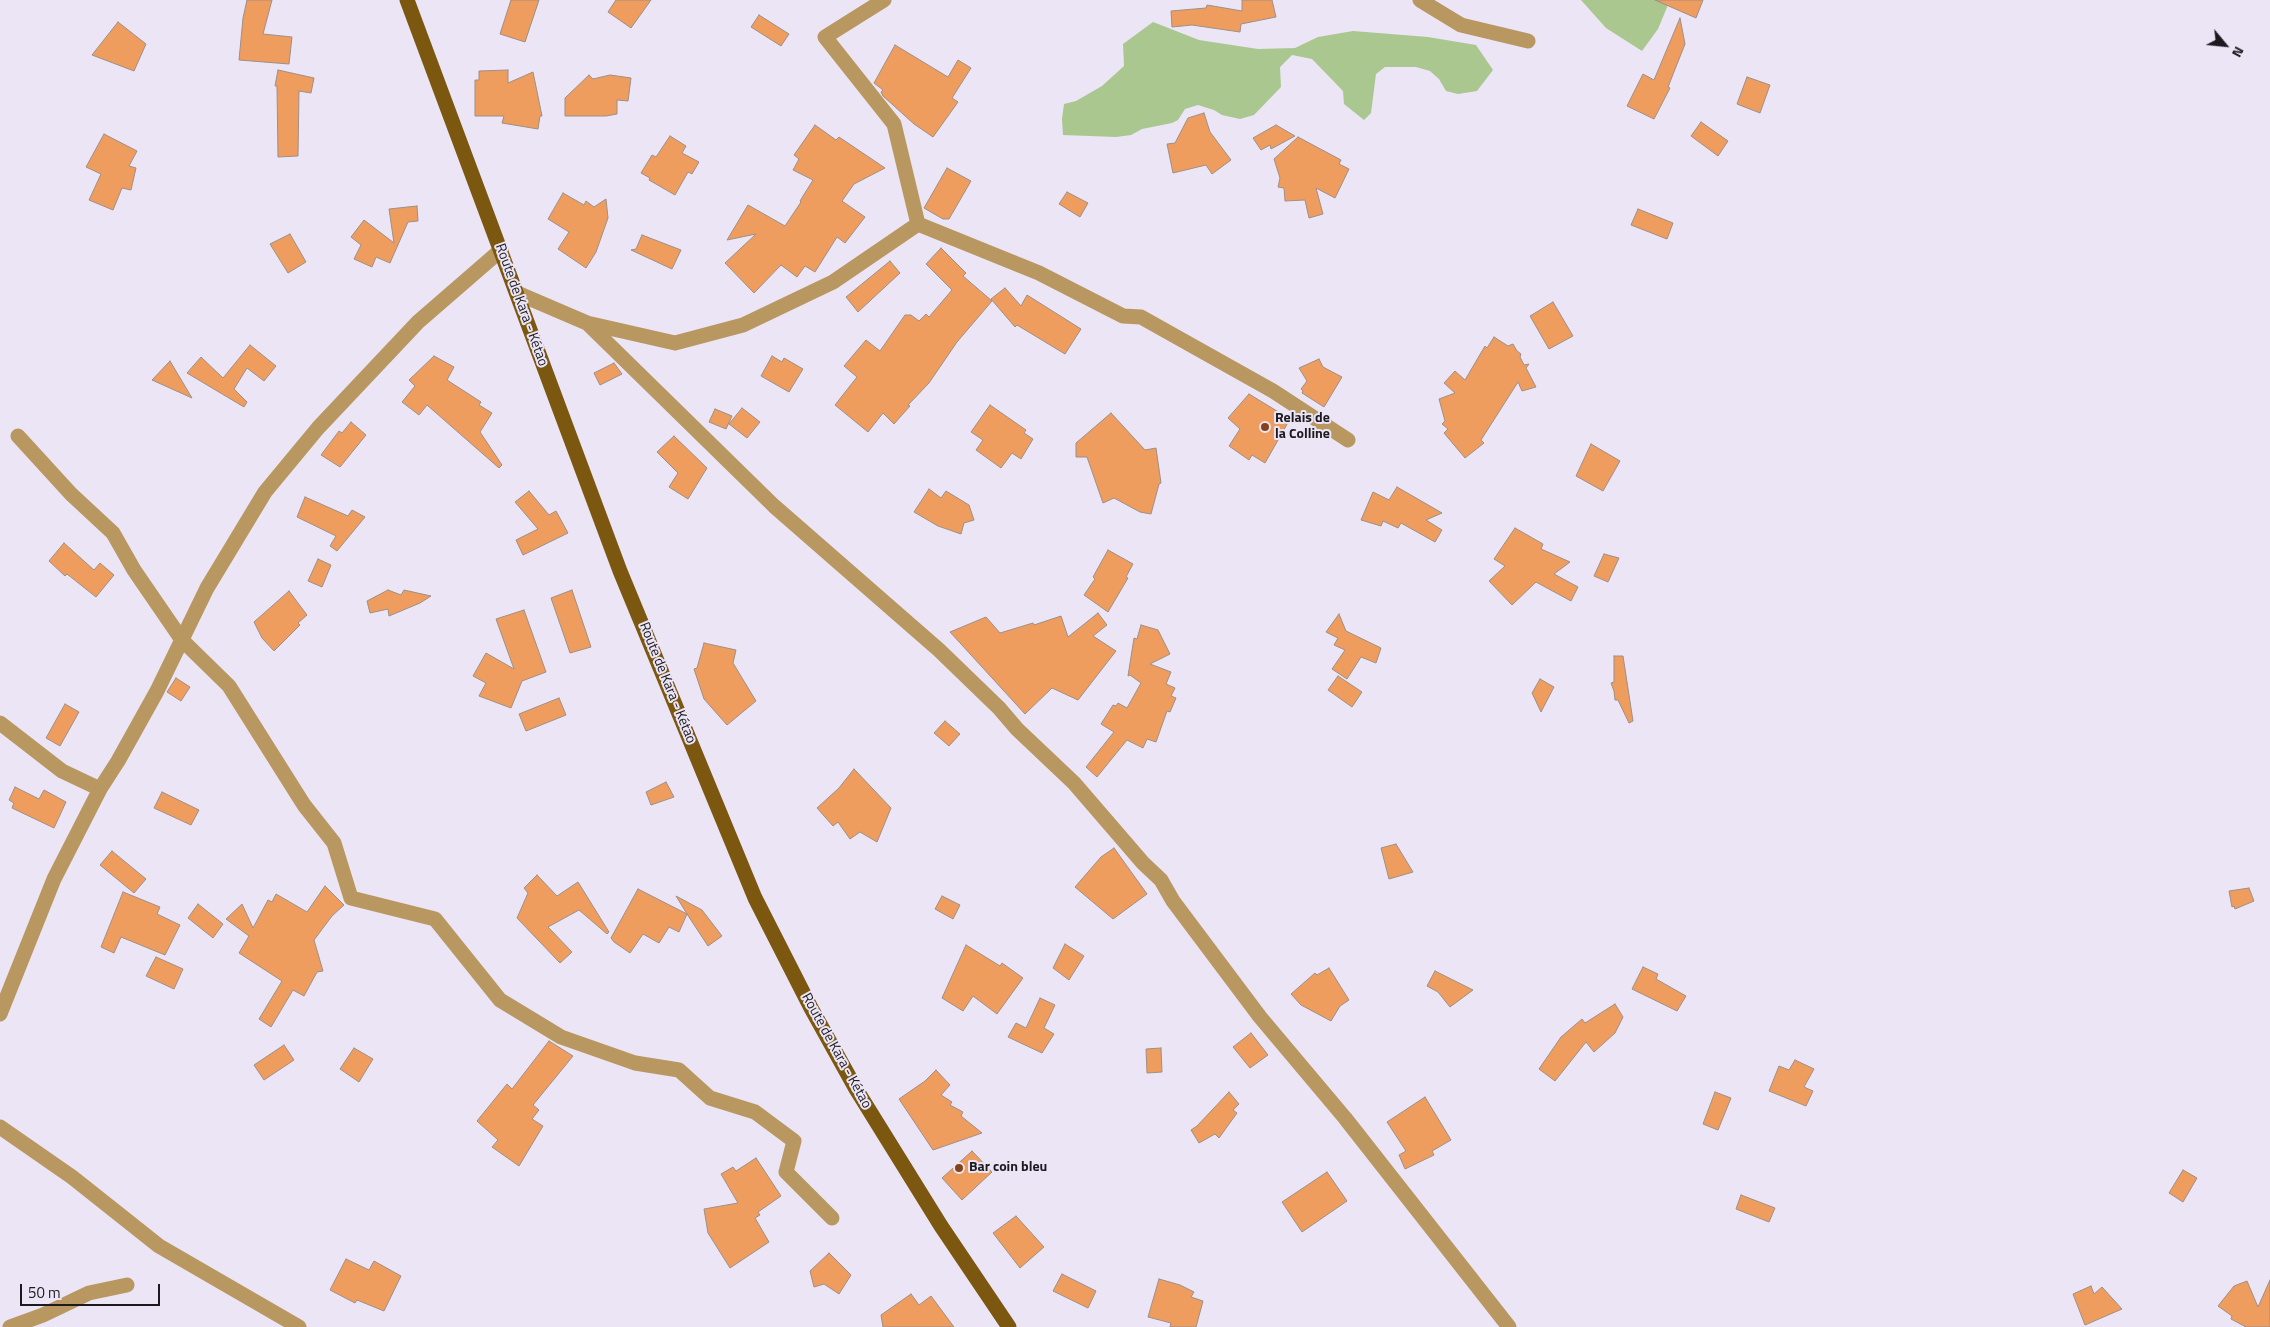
<!DOCTYPE html>
<html>
<head>
<meta charset="utf-8">
<style>
	body { margin:0 }
	#map { position:relative; width:2270px; height:1327px; overflow:hidden; background:#ebe5f5; font-family:"Titillium Web",sans-serif }
	canvas { display:block }
	.north { position:absolute; left:2200px; top:20px; width:50px; height:50px; -webkit-text-stroke:4px #ebe5f5; paint-order:stroke; rotate:118deg; font-size:14px; font-weight:700; line-height:20px; text-align:center; color:#1c1a1f }
	.north::after { content:''; display:block; margin:auto; width:18px; height:22px; background:#1c1a1f; clip-path:polygon(50% 0,100% 100%,50% 72%,0 100%) }
	.scale { position:absolute; left:20px; top:1284px; width:140px; height:22px; box-sizing:border-box; border:2px solid #1c1a1f; border-top:0; padding-left:6px; font-size:15px; line-height:18px; white-space:nowrap; color:#1c1a1f; -webkit-text-stroke:4px #ebe5f5; paint-order:stroke }
</style>
</head>
<body>
<div id="map">
<canvas width="2270" height="1327"></canvas>
<div class="north">N</div>
<div class="scale">50 m</div>
</div>
<script>
const g = document.querySelector('canvas').getContext('2d');
g.lineJoin = 'round';
function fill(path, color) {
  g.fillStyle = color;
  g.fill(path, 'evenodd');
}
function toPath(rows) {
  const path = new Path2D();
  for (const r of rows) {
    path.moveTo(r[0], r[1]);
    for (let i = 2; i < r.length; i += 2) path.lineTo(r[i], r[i + 1]);
  }
  return path;
}
function trace(path, color, width, dash) {
  g.strokeStyle = color;
  g.lineWidth = width;
  g.lineCap = dash ? 'butt' : 'round';
  g.setLineDash(dash || []);
  g.stroke(path);
}
function label(font, color, halo, rows, align = 'center') {
  g.font = font + ' "Titillium Web",sans-serif';
  g.lineWidth = 4;
  g.setLineDash([]);
  g.textBaseline = 'middle';
  g.strokeStyle = halo;
  g.fillStyle = color;
  for (const [text, x, y, turn = 0] of rows) {
    g.save();
    g.translate(x, y);
    g.rotate((+turn || 0) * Math.PI / 180);
    g.textAlign = isNaN(turn) ? turn : align;
    if (halo) g.strokeText(text, 0, 0);
    g.fillText(text, 0, 0);
    g.restore();
  }
}
fill(toPath([
	[1581,0,1670,0,1658,29,1642,51,1606,28],
	[1153,22,1199,40,1258,49,1295,48,1318,37,1353,31,1428,37,1476,45,1493,70,1477,91,1458,94,1446,91,1439,79,1430,71,1416,67,1385,67,1376,74,1371,113,1364,120,1344,104,1343,91,1312,59,1292,55,1280,67,1281,87,1254,115,1240,119,1222,115,1214,110,1198,105,1185,109,1178,120,1172,123,1142,129,1131,135,1116,137,1063,135,1062,119,1064,104,1076,101,1102,86,1124,66,1123,44]
]), '#aac78f');
const building = toPath([
	[247,0,272,0,263,34,292,37,289,64,239,60,243,18,247,0],
	[511,0,539,0,525,42,500,34,511,0],
	[616,0,651,0,631,28,608,12,616,0],
	[1242,0,1272,0,1276,17,1241,24,1240,32,1192,25,1172,27,1171,11,1206,8,1207,5,1242,11,1242,0],
	[1655,0,1703,0,1696,18,1655,0],
	[759,15,789,34,781,46,751,27,759,15],
	[1680,18,1685,44,1668,87,1670,88,1654,119,1627,106,1643,74,1654,80,1680,18],
	[118,22,146,44,134,71,92,55,118,22],
	[895,45,948,77,958,60,971,68,952,98,958,102,933,137,914,124,883,96,881,92,883,90,874,83,895,45],
	[278,70,314,78,311,93,299,91,298,156,278,157,277,86,275,86,278,70],
	[508,70,508,83,533,72,542,116,540,116,538,129,502,123,504,116,475,116,475,80,479,80,479,71,508,70],
	[589,75,593,79,610,75,631,78,628,101,617,100,617,114,606,116,565,116,565,98,589,75],
	[1747,77,1770,85,1760,113,1737,104,1747,77],
	[1204,113,1210,132,1231,160,1212,174,1206,165,1173,173,1167,144,1175,143,1188,118,1204,113],
	[1701,122,1728,141,1718,156,1691,136,1701,122],
	[815,125,836,140,839,137,885,168,854,184,842,201,865,217,845,243,837,237,815,272,805,266,797,277,781,265,754,293,725,263,756,234,727,240,748,205,785,226,801,202,800,201,813,180,793,170,799,159,794,155,815,125],
	[1276,125,1295,136,1271,149,1270,145,1261,150,1253,138,1276,125],
	[104,134,137,151,129,166,136,168,131,190,122,188,113,210,89,200,101,174,86,167,104,134],
	[670,136,686,146,682,153,699,162,692,174,688,172,675,195,649,180,650,178,641,173,652,155,656,157,670,136],
	[1298,137,1341,160,1339,164,1349,169,1335,198,1316,188,1323,214,1309,218,1305,200,1285,201,1284,188,1278,187,1280,178,1274,159,1298,137],
	[947,168,971,181,949,219,943,219,924,208,947,168],
	[1067,192,1088,203,1080,217,1059,204,1067,192],
	[563,193,584,205,586,201,594,207,606,199,608,218,596,252,586,268,558,249,569,232,548,219,563,193],
	[417,206,418,221,408,222,390,263,376,257,372,267,354,259,361,245,351,237,364,220,394,243,389,209,417,206],
	[1638,209,1673,223,1667,239,1631,225,1638,209],
	[290,234,306,262,288,273,270,244,290,234],
	[642,235,681,250,672,269,631,250,636,249,642,235],
	[941,248,966,273,963,276,992,301,957,342,929,383,908,405,910,406,894,424,883,413,868,432,835,405,857,377,844,366,866,340,880,351,905,315,911,315,919,321,926,314,929,317,952,290,926,264,941,248],
	[890,261,900,273,858,312,846,297,890,261],
	[1005,288,1021,306,1027,295,1081,329,1065,354,1017,325,1015,327,991,299,1005,288],
	[1553,302,1573,336,1549,349,1530,316,1553,302],
	[1494,337,1508,346,1513,344,1517,351,1521,354,1520,357,1524,365,1529,364,1526,368,1536,387,1522,391,1518,382,1481,440,1484,443,1465,458,1444,433,1448,429,1442,424,1445,421,1439,399,1455,393,1444,383,1455,371,1465,380,1485,346,1487,348,1494,337],
	[250,345,276,366,264,381,247,368,234,389,247,402,244,407,187,373,201,357,223,378,250,345],
	[434,356,454,367,447,380,481,402,479,405,492,413,480,432,502,465,499,468,427,405,419,415,402,402,415,386,409,380,434,356],
	[772,356,782,362,784,358,803,369,789,392,761,376,772,356],
	[1319,359,1323,367,1342,377,1324,407,1302,393,1303,391,1301,389,1307,381,1299,368,1319,359],
	[170,361,192,398,152,380,170,361],
	[614,363,622,374,600,385,594,373,614,363],
	[1249,394,1290,419,1265,463,1252,455,1249,460,1229,446,1240,429,1228,418,1249,394],
	[990,405,1026,430,1024,433,1033,439,1021,459,1012,453,1001,468,976,450,983,440,971,432,990,405],
	[742,408,760,422,747,438,729,424,742,408],
	[715,409,732,416,726,429,709,422,715,409],
	[1111,413,1145,450,1156,448,1161,483,1159,484,1151,514,1140,512,1114,498,1103,503,1087,457,1076,457,1076,443,1111,413],
	[351,422,366,435,340,467,321,455,339,431,342,433,351,422],
	[674,436,707,468,688,499,669,487,678,473,657,452,674,436],
	[1591,444,1620,461,1603,491,1576,476,1591,444],
	[1397,487,1442,513,1426,520,1442,530,1435,542,1401,523,1398,528,1383,521,1381,526,1361,520,1373,492,1389,500,1397,487],
	[929,489,941,498,946,491,969,505,974,520,964,523,961,534,938,526,914,512,929,489],
	[529,491,549,515,556,511,568,533,523,555,516,540,538,529,515,502,529,491],
	[305,497,348,516,352,510,365,517,337,551,330,546,336,536,297,517,305,497],
	[1515,528,1543,544,1541,549,1570,562,1554,574,1578,587,1571,601,1536,582,1512,605,1489,581,1505,566,1494,559,1515,528],
	[64,543,94,570,100,563,114,575,96,597,67,574,65,576,49,561,64,543],
	[1108,550,1133,564,1126,577,1128,578,1108,612,1084,595,1095,579,1093,577,1108,550],
	[1604,554,1619,558,1608,582,1594,576,1604,554],
	[318,559,331,565,322,587,308,581,318,559],
	[388,590,401,595,404,590,431,596,420,603,389,616,388,609,370,613,367,601,388,590],
	[572,590,591,647,570,653,551,598,572,590],
	[289,591,307,615,298,623,300,625,274,651,262,638,254,622,289,591],
	[524,610,546,672,522,681,511,708,479,696,486,683,473,676,486,653,514,669,496,619,524,610],
	[1098,613,1107,625,1093,636,1116,651,1078,700,1052,688,1025,714,950,632,986,617,1000,633,1033,623,1034,625,1061,616,1068,637,1098,613],
	[1339,614,1346,631,1381,648,1376,663,1361,657,1347,679,1332,669,1345,650,1334,645,1338,638,1326,632,1339,614],
	[1141,625,1158,630,1170,654,1150,664,1171,672,1166,684,1175,688,1171,696,1176,698,1170,712,1167,711,1156,742,1147,739,1143,748,1127,740,1097,777,1086,767,1114,732,1101,724,1113,705,1116,706,1118,703,1127,708,1141,683,1130,675,1128,676,1134,638,1137,639,1141,625],
	[704,643,736,650,733,663,756,701,727,725,704,699,694,669,697,668,704,643],
	[1614,656,1623,656,1633,721,1629,723,1618,700,1615,700,1614,691,1611,683,1614,682,1614,656],
	[1338,676,1362,692,1352,707,1328,690,1338,676],
	[176,678,190,687,181,701,167,692,176,678],
	[1540,679,1554,687,1541,712,1532,693,1540,679],
	[559,698,566,715,526,731,519,714,559,698],
	[65,704,79,712,60,746,46,738,65,704],
	[945,721,960,734,949,746,934,733,945,721],
	[854,769,891,808,877,842,860,832,850,839,838,822,833,826,817,808,839,788,854,769],
	[666,782,674,797,651,805,646,792,666,782],
	[15,787,39,799,44,790,66,802,54,828,12,808,14,803,9,800,15,787],
	[162,792,199,810,191,825,154,808,162,792],
	[1396,844,1413,872,1389,879,1381,848,1396,844],
	[1114,848,1147,894,1113,919,1075,887,1101,857,1114,848],
	[112,851,146,879,134,893,100,865,112,851],
	[537,875,557,896,578,882,609,932,607,934,579,910,548,927,572,952,560,963,517,918,528,893,524,888,537,875],
	[325,886,344,905,332,916,314,940,323,971,317,972,304,996,293,990,271,1027,259,1019,282,981,239,953,249,936,226,919,242,904,253,928,268,900,272,902,276,894,307,912,325,886],
	[2249,888,2254,901,2235,909,2234,906,2232,907,2229,891,2249,888],
	[638,889,687,914,676,896,702,910,722,936,708,946,687,914,679,932,669,927,659,943,643,934,630,953,614,942,611,938,638,889],
	[123,892,160,907,157,914,180,925,165,955,121,937,114,953,101,947,123,892],
	[942,896,960,905,953,919,935,909,942,896],
	[198,904,223,924,213,938,188,918,198,904],
	[1065,944,1084,956,1069,980,1053,968,1065,944],
	[966,945,1000,966,1002,963,1023,978,997,1014,973,996,963,1011,942,998,966,945],
	[156,957,183,969,174,989,146,976,156,957],
	[1643,967,1658,974,1656,979,1686,996,1677,1011,1632,989,1643,967],
	[1329,968,1349,1000,1340,1006,1331,1021,1301,1005,1291,994,1315,973,1317,975,1329,968],
	[1435,971,1473,990,1450,1007,1438,992,1427,986,1435,971],
	[1040,998,1055,1005,1044,1028,1054,1034,1042,1053,1008,1037,1016,1023,1026,1028,1040,998],
	[1615,1004,1623,1017,1615,1033,1594,1052,1586,1042,1555,1081,1539,1069,1561,1037,1582,1019,1585,1023,1615,1004],
	[1251,1033,1268,1055,1250,1068,1233,1047,1251,1033],
	[549,1041,573,1056,533,1105,539,1110,532,1119,543,1126,519,1166,492,1147,498,1140,477,1121,507,1084,512,1089,549,1041],
	[284,1045,294,1060,264,1080,254,1065,284,1045],
	[354,1048,373,1059,359,1082,340,1069,354,1048],
	[1161,1048,1162,1072,1147,1073,1146,1049,1161,1048],
	[1795,1060,1814,1069,1804,1087,1813,1091,1806,1106,1769,1091,1779,1066,1789,1070,1795,1060],
	[936,1070,950,1085,941,1095,952,1102,950,1105,963,1112,961,1116,982,1133,933,1150,899,1099,925,1081,936,1070],
	[1229,1092,1239,1104,1233,1110,1237,1113,1219,1138,1215,1134,1199,1143,1191,1130,1197,1126,1229,1092],
	[1715,1092,1731,1098,1718,1130,1703,1124,1715,1092],
	[1425,1097,1451,1140,1432,1151,1434,1155,1405,1169,1399,1155,1406,1151,1387,1122,1425,1097],
	[972,1151,992,1172,962,1200,942,1178,972,1151],
	[756,1158,781,1196,758,1212,760,1215,755,1218,769,1242,730,1268,708,1233,704,1209,738,1203,721,1174,733,1167,736,1171,756,1158],
	[2183,1170,2197,1178,2183,1202,2169,1193,2183,1170],
	[1327,1172,1347,1201,1302,1232,1282,1202,1327,1172],
	[1741,1195,1775,1208,1769,1222,1736,1209,1741,1195],
	[1016,1216,1044,1247,1020,1268,993,1233,1016,1216],
	[829,1253,851,1275,839,1294,824,1284,814,1287,810,1271,829,1253],
	[346,1259,369,1270,374,1261,401,1276,384,1311,357,1300,355,1303,330,1290,346,1259],
	[1062,1274,1096,1291,1088,1308,1053,1291,1062,1274],
	[1159,1279,1180,1285,1194,1292,1191,1297,1203,1301,1196,1327,1170,1327,1171,1323,1148,1317,1159,1279],
	[2270,1280,2270,1327,2246,1327,2231,1319,2232,1316,2218,1306,2234,1286,2247,1281,2258,1307,2270,1280],
	[2091,1286,2094,1294,2102,1287,2122,1309,2085,1325,2073,1294,2091,1286],
	[911,1294,919,1305,931,1296,954,1327,883,1327,881,1315,911,1294]
]);
fill(building, '#ef9c5f');
trace(building, '#9e8f86', 1);
trace(toPath([
	[884,0,825,37,894,124,918,224],
	[1420,0,1461,25,1528,41],
	[918,224,1039,273,1123,316,1141,317,1273,391,1348,440],
	[517,293,587,323,675,343,743,325,833,282,918,224],
	[587,323,774,506,939,650,999,708,1017,729,1074,783,1143,863,1161,880,1173,901,1260,1017,1345,1118,1509,1327],
	[18,436,71,494,113,533,134,570,182,640,229,686,304,805,334,843,351,898,435,919,500,1000,561,1037,635,1063,679,1070,710,1098,755,1112,794,1141,786,1172,832,1218],
	[0,723,62,771,100,789],
	[0,1014,54,879,100,789,118,761,157,691,207,588,265,492,318,428,418,322,501,250],
	[0,1127,72,1177,159,1246,299,1327],
	[10,1327,43,1315,89,1293,127,1285]
]), '#b99760', 15);
trace(toPath([
	[407,0,620,571,755,898,811,1008,856,1089,941,1226,1009,1327]
]), '#7c5710', 15);
for (const [x, y, r, color] of [
	[1265,427,5,"#864218"],
	[959,1168,5,"#864218"]
]) {
  const dot = new Path2D();
  dot.arc(x, y, r, 0, 2 * Math.PI);
  g.fillStyle = color;
  g.fill(dot);
  trace(dot, '#ebe5f5', 2);
}
label('14px', '#1c1a1f', '#ebe5f5', [
	["Route de Kara - Kétao",521,305,70],
	["Route de Kara - Kétao",667,683,68],
	["Route de Kara - Kétao",836,1051,61]
]);
label('bold 14px', '#1c1a1f', '#ebe5f5', [
	["Relais de",1275,419],
	["la Colline",1275,435],
	["Bar coin bleu",969,1168]
], 'left');
</script>
</body>
</html>
